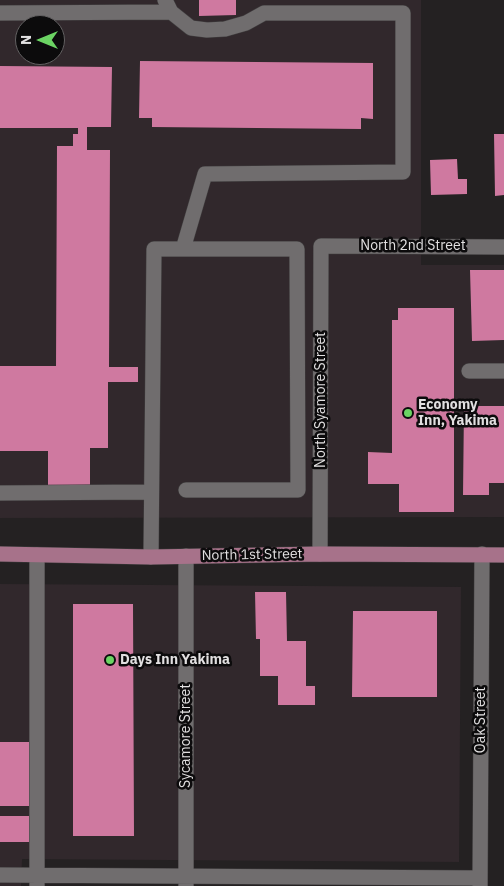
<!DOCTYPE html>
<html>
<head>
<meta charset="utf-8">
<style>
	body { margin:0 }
	#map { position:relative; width:504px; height:886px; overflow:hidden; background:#242122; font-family:"IBM Plex Sans",sans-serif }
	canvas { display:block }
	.north { position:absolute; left:15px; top:15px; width:50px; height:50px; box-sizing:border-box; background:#0c0b0c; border:1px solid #626061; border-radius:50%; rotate:270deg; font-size:14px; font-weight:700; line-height:20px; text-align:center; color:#e2e0e1 }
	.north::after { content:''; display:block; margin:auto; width:18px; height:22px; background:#6bd363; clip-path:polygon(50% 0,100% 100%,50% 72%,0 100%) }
</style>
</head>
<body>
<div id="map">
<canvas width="504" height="886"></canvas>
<div class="north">N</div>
</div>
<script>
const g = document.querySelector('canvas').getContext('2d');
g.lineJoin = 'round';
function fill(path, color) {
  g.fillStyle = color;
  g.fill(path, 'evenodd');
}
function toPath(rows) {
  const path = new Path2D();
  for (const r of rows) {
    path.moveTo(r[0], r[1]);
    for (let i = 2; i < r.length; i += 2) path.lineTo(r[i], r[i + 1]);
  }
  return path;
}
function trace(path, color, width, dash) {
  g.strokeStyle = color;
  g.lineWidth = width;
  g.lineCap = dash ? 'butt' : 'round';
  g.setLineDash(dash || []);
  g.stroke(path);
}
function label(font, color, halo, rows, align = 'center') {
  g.font = font + ' "IBM Plex Sans",sans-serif';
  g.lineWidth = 5;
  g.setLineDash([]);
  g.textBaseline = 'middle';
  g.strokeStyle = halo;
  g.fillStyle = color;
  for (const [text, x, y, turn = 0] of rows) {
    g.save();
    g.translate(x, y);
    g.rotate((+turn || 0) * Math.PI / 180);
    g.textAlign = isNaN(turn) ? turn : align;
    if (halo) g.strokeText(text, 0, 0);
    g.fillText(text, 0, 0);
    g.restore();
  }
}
fill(toPath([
	[0,0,421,0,421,265,504,265,504,517,0,518],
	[25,25,55,25,55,55,25,55],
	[0,584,461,587,459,862,22,859,21,886,0,886]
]), '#31282c');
fill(toPath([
	[199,0,236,0,236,15,199,16],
	[140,61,373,63,373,119,361,118,361,129,152,127,152,118,139,118],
	[0,66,112,67,111,127,87,127,87,150,110,150,109,367,138,367,138,382,108,382,108,448,90,448,90,485,48,485,48,451,0,451,0,366,56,366,57,146,73,146,73,134,78,134,78,128,0,128],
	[494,134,504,134,504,195,495,196],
	[457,159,458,179,467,179,467,194,431,195,430,160],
	[470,270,504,270,504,340,472,341],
	[398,308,454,308,454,512,399,512,399,484,368,484,368,452,392,453,392,320,398,320],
	[464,406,504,406,504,483,489,483,489,495,463,495],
	[255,592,286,592,287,641,306,641,306,686,315,686,315,705,278,705,278,676,260,676,260,639,256,639],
	[73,604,133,604,134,836,73,836],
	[353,611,437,611,437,697,352,697],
	[0,742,31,742,31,806,0,806],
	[0,816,29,816,29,842,0,842]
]), '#cf79a0');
const minor = toPath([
	[165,0,171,12,191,28,207,30,225,29,246,23,264,13,403,13,403,172,205,174,183,249],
	[0,13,171,12],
	[469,371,504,371],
	[0,493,151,492],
	[320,554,321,246,504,247],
	[151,557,154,249,297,249,298,490,186,490],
	[0,875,480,878],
	[37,886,37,555],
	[186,886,186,556],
	[480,886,482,554]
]);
const major = toPath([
	[0,554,151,557,320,554,504,555]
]);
trace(minor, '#403e3f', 16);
trace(major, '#403e3f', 16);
trace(minor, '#706d6e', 15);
trace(major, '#a7728a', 15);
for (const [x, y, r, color] of [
	[408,413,5,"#6bd363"],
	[110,660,5,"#6bd363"]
]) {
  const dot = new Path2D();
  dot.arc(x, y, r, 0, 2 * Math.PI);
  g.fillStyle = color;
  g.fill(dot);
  trace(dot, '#0c0b0c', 2);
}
label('14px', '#e2e0e1', '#0c0b0c', [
	["North 2nd Street",413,246],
	["North Syamore Street",321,400,-90],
	["North 1st Street",252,555,-1],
	["Oak Street",481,720,-90],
	["Sycamore Street",186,736,-90]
]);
label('bold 14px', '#e2e0e1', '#0c0b0c', [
	["Economy",418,405],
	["Inn, Yakima",418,421],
	["Days Inn Yakima",120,660]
], 'left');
</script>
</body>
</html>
